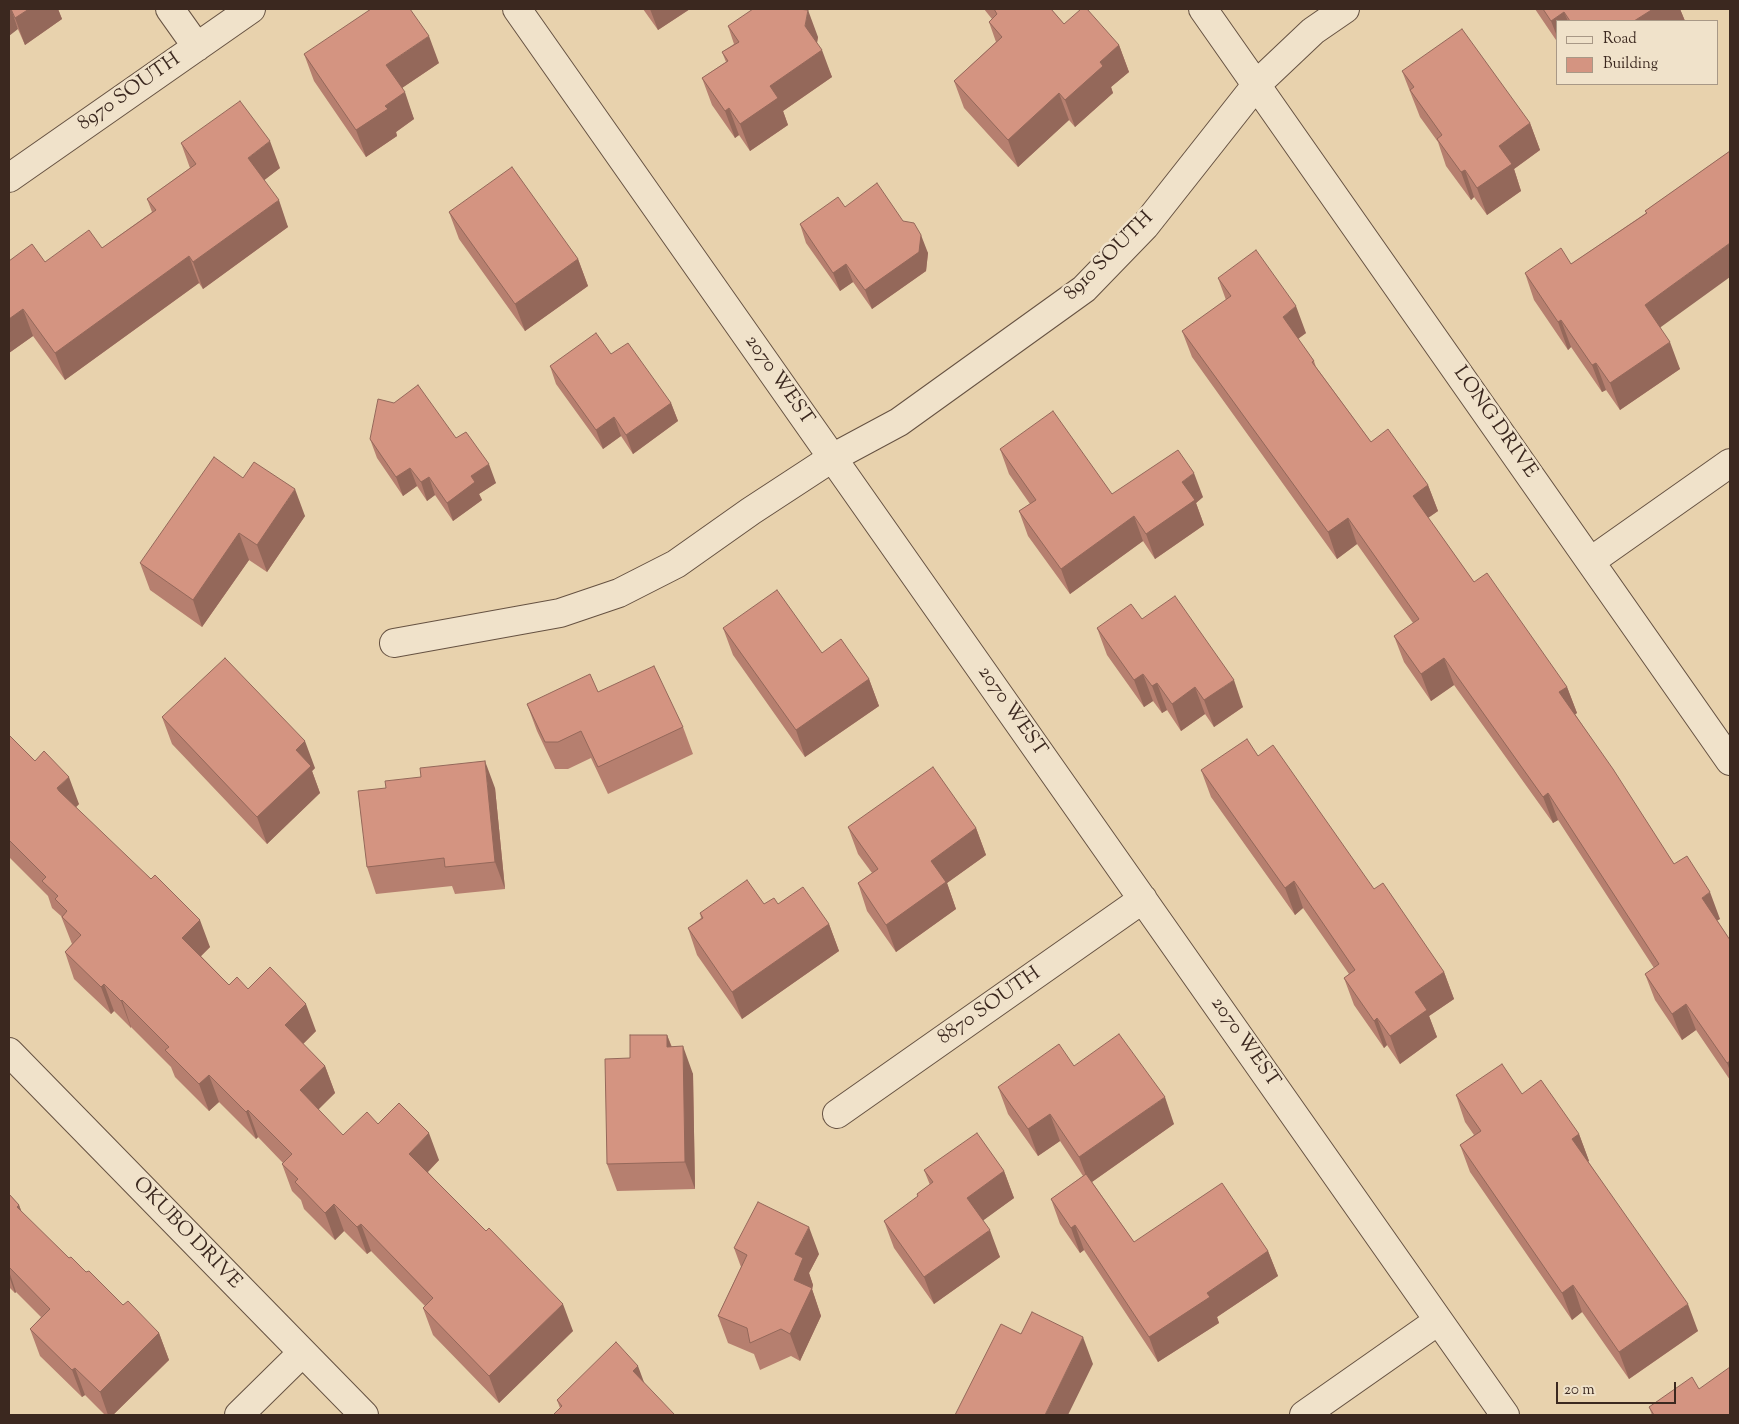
<!DOCTYPE html>
<html>
<head>
<meta charset="utf-8">
<style>
	body { margin:0 }
	#map { position:relative; width:1739px; height:1424px; overflow:hidden; background:#e8d2ad; font-family:"Sorts Mill Goudy",serif }
	canvas { display:block }
	.frame { position:absolute; inset:0; border:10px solid #3b281f; pointer-events:none }
	.legend { position:absolute; left:1556px; top:20px; width:162px; height:65px; box-sizing:border-box; background:#f0e2ca; border:1px solid #a89886; margin:0; padding:6px 9px; list-style:none; font-size:15px; color:#3b281f }
	.legend li { display:flex; align-items:center; gap:10px; height:25px }
	.legend b { width:25px; border:1px solid #a89886 }
	.scale { position:absolute; left:1556px; top:1382px; width:120px; height:22px; box-sizing:border-box; border:2px solid #3b281f; border-top:0; padding-left:6px; font-size:15px; line-height:18px; white-space:nowrap; color:#3b281f; -webkit-text-stroke:4px #f0e2ca; paint-order:stroke }
</style>
</head>
<body>
<div id="map">
<canvas width="1739" height="1424"></canvas>
<div class="frame"></div>
<ul class="legend">
<li><b style="height:6px;background:#f0e2ca"></b>Road</li>
<li><b style="height:14px;background:#d49481"></b>Building</li>
</ul>
<div class="scale">20 m</div>
</div>
<script>
const g = document.querySelector('canvas').getContext('2d');
g.lineJoin = 'round';
function toPath(rows) {
  const path = new Path2D();
  for (const r of rows) {
    path.moveTo(r[0], r[1]);
    for (let i = 2; i < r.length; i += 2) path.lineTo(r[i], r[i + 1]);
  }
  return path;
}
function trace(path, color, width, dash) {
  g.strokeStyle = color;
  g.lineWidth = width;
  g.lineCap = dash ? 'butt' : 'round';
  g.setLineDash(dash || []);
  g.stroke(path);
}
function fill(path, color) {
  g.fillStyle = color;
  g.fill(path, 'evenodd');
}
function label(font, color, halo, rows, align = 'center') {
  g.font = font + ' "Sorts Mill Goudy",serif';
  g.lineWidth = 5;
  g.setLineDash([]);
  g.textBaseline = 'middle';
  g.strokeStyle = halo;
  g.fillStyle = color;
  for (const [text, x, y, turn = 0] of rows) {
    g.save();
    g.translate(x, y);
    g.rotate((+turn || 0) * Math.PI / 180);
    g.textAlign = isNaN(turn) ? turn : align;
    if (halo) g.strokeText(text, 0, 0);
    g.fillText(text, 0, 0);
    g.restore();
  }
}
const minor = toPath([
	[170,9,197,47],
	[517,9,1505,1415],
	[1203,9,1730,761],
	[9,178,251,9],
	[1591,561,1730,463],
	[394,643,560,613,619,593,676,564,751,511,832,458,899,422,1084,289,1145,226,1257,84,1313,31,1345,9],
	[9,1052,364,1415],
	[837,1114,1143,899],
	[239,1415,302,1353],
	[1304,1415,1438,1321]
]);
trace(minor, '#665242', 30);
trace(minor, '#f0e2ca', 28);
fill(toPath([
	[9,9,58,9,62,19,25,45],
	[643,9,690,9,658,30],
	[984,9,1051,9,1064,24,1119,45,1129,72,1111,87,1113,93,1075,127,1069,120,1018,167,964,108,954,81,996,42,989,22,992,19],
	[1535,9,1680,9,1685,21,1558,21,1558,43],
	[728,26,818,37,817,43,832,77,783,111,788,125,750,151,739,135,735,138,712,105,702,78,726,62,722,52,734,44],
	[304,54,439,63,402,88,414,119,396,132,397,136,366,157,314,81],
	[1402,71,1530,123,1540,150,1514,169,1521,191,1487,215,1474,197,1471,200,1446,166,1438,142,1420,117],
	[181,143,280,168,264,180,288,227,203,289,199,283,65,380,33,336,9,353,9,261,45,262,102,248,152,212,147,199,190,168],
	[1730,151,1660,328,1680,369,1620,410,1606,390,1602,392,1571,347,1568,350,1534,300,1525,273,1571,264,1646,213,1645,211],
	[845,207,903,221,928,253,926,271,872,309,853,282,840,291,806,243,800,224],
	[449,212,578,259,588,286,525,331,459,239],
	[1218,278,1306,333,1298,339,1314,361,1316,367,1371,442,1428,485,1438,511,1428,518,1474,582,1567,687,1577,713,1575,714,1674,864,1720,919,1717,920,1730,940,1730,1080,1696,1030,1682,1040,1655,1000,1645,974,1654,968,1558,820,1553,823,1454,685,1431,701,1404,662,1394,636,1413,623,1357,544,1337,559,1192,357,1182,331,1226,300],
	[611,354,671,403,678,421,633,454,621,436,603,449,556,384,550,366],
	[456,438,496,483,479,494,482,500,453,521,435,495,427,501,417,486,403,496,377,458,370,439],
	[1000,449,1112,494,1203,497,1196,503,1204,525,1155,559,1143,541,1070,594,1028,536,1019,511,1030,504,1009,474],
	[243,478,305,516,267,572,249,560,202,627,150,590,140,563],
	[1142,619,1243,707,1214,727,1205,714,1181,731,1167,710,1162,713,1153,701,1144,707,1107,655,1097,628],
	[723,628,822,653,869,679,879,706,805,757,733,655],
	[598,692,683,727,693,754,608,794,591,758,568,769,555,769,537,731,527,704],
	[162,717,315,768,312,771,320,793,267,844,172,744],
	[9,735,79,804,76,807,210,947,201,956,229,985,248,989,316,1031,303,1044,325,1066,335,1093,318,1109,343,1135,378,1124,439,1160,428,1172,573,1331,499,1403,433,1335,423,1308,425,1306,371,1251,367,1254,344,1231,335,1240,304,1209,301,1200,292,1191,282,1164,283,1163,258,1137,256,1139,219,1102,209,1111,175,1077,171,1067,131,1027,131,1028,114,1011,111,1014,74,979,65,952,72,944,61,916,52,908,48,896,9,857],
	[1258,756,1444,972,1454,999,1429,1016,1437,1037,1400,1064,1387,1045,1384,1048,1354,1005,1344,978,1349,974,1303,908,1295,915,1211,797,1201,770],
	[495,788,505,889,455,894,452,886,376,894,367,867],
	[848,827,976,828,986,855,947,883,956,909,896,952,867,911,858,883,872,873,858,854],
	[764,904,778,904,829,924,839,951,742,1019,697,955,688,928,701,918,700,913],
	[667,1035,672,1047,693,1074,695,1189,617,1191,607,1164,630,1058],
	[1074,1066,1174,1124,1092,1182,1134,1242,1268,1251,1278,1276,1217,1317,1219,1323,1158,1362,1084,1250,1080,1253,1060,1224,1051,1199,1083,1176,1060,1141,1038,1156,1008,1114,998,1087],
	[1522,1094,1579,1134,1589,1161,1588,1161,1698,1331,1629,1379,1582,1312,1572,1320,1470,1172,1460,1145,1474,1135,1465,1122,1456,1095],
	[924,1170,1004,1171,1014,1198,983,1220,1000,1257,934,1304,894,1248,884,1221,918,1197,917,1194,930,1185],
	[9,1194,19,1205,22,1213,69,1258,123,1305,159,1333,169,1360,113,1415,105,1415,85,1395,82,1397,40,1356,30,1329,41,1317,16,1292,15,1293,9,1287],
	[734,1248,819,1254,809,1273,813,1285,812,1289,821,1316,800,1361,791,1356,760,1370,754,1354,728,1343,718,1316,741,1267],
	[645,1384,560,1408,557,1400],
	[1699,1389,1730,1415,1652,1415,1649,1407]
]), '#b67f6f');
fill(toPath([
	[9,9,11,9,18,29,9,36],
	[29,9,58,9,62,19,25,45,15,18],
	[650,9,690,9,658,30],
	[1653,9,1680,9,1685,21,1634,21],
	[808,10,818,37,815,53,805,26],
	[1564,12,1568,21,1558,21,1558,39,1551,21],
	[429,36,439,63,396,92,386,65],
	[1119,45,1129,72,1111,87,1113,93,1075,127,1065,100,1100,62],
	[822,50,832,77,783,111,788,125,750,151,740,124,770,86],
	[405,92,414,119,396,132,397,136,366,157,356,130,385,106],
	[1059,93,1069,120,1018,167,1008,140],
	[729,108,739,135,735,138,725,111],
	[1530,123,1540,150,1514,169,1521,191,1487,215,1477,188,1499,146],
	[270,141,280,168,258,185,248,158],
	[1465,170,1474,197,1471,200,1461,172],
	[279,200,288,227,203,289,193,262],
	[921,235,928,253,926,271,872,309,865,290],
	[1730,243,1730,277,1654,332,1645,305],
	[189,256,199,283,65,380,55,353],
	[578,259,588,286,525,331,515,304],
	[846,264,853,282,840,291,833,273],
	[1296,306,1306,333,1292,343,1283,317],
	[23,309,33,336,9,353,9,319],
	[1561,320,1571,347,1568,350,1558,322],
	[1670,342,1680,369,1620,410,1610,383],
	[1596,363,1606,390,1602,392,1592,365],
	[671,403,678,421,633,454,626,435],
	[614,417,621,436,603,449,596,430],
	[489,464,496,483,479,494,482,500,453,521,447,503,471,476],
	[410,468,417,486,403,496,396,477],
	[1194,473,1203,497,1196,503,1204,525,1155,559,1146,534,1182,482],
	[429,477,435,495,427,501,421,482],
	[1428,485,1438,511,1422,522,1413,496],
	[295,489,305,516,267,572,257,545],
	[1134,516,1143,541,1070,594,1061,569],
	[1348,518,1357,544,1337,559,1328,532],
	[239,533,249,560,202,627,193,600],
	[1444,658,1454,685,1431,701,1421,674],
	[1143,674,1153,701,1144,707,1134,680],
	[869,679,879,706,805,757,796,730],
	[1234,680,1243,707,1214,727,1204,700],
	[1157,683,1167,710,1162,713,1152,686],
	[1195,687,1205,714,1181,731,1172,704],
	[1567,687,1577,713,1569,719,1559,692],
	[305,741,315,768,312,771,320,793,267,844,257,817,296,750],
	[485,761,495,788,505,889,495,862],
	[69,777,79,804,67,816,57,788],
	[1548,793,1558,820,1553,823,1543,797],
	[976,828,986,855,947,883,956,909,896,952,886,925,931,861],
	[1294,881,1303,908,1295,915,1285,888],
	[1710,892,1720,919,1711,924,1702,898],
	[200,920,210,947,192,965,182,938],
	[829,924,839,951,742,1019,732,992],
	[1444,972,1454,999,1429,1016,1437,1037,1400,1064,1390,1036,1415,992],
	[104,984,114,1011,111,1014,101,987],
	[122,1000,131,1027,131,1028,121,1001],
	[306,1004,316,1031,295,1052,285,1025],
	[1686,1004,1696,1030,1682,1040,1672,1014],
	[1377,1018,1387,1045,1384,1048,1374,1021],
	[667,1035,677,1062,667,1047],
	[683,1046,693,1074,695,1189,685,1162],
	[1730,1061,1730,1071,1727,1063],
	[325,1066,335,1093,310,1118,300,1090],
	[209,1075,219,1102,209,1111,199,1084],
	[1165,1097,1174,1124,1089,1184,1079,1157],
	[248,1110,258,1137,256,1139,246,1112],
	[1050,1114,1060,1141,1038,1156,1028,1129],
	[429,1133,439,1160,419,1181,409,1154],
	[1579,1134,1589,1161,1582,1166,1572,1139],
	[1004,1171,1014,1198,977,1225,967,1198],
	[334,1204,344,1231,335,1240,325,1213],
	[19,1205,29,1232,17,1207],
	[361,1224,371,1251,367,1254,357,1227],
	[1075,1225,1084,1250,1080,1253,1071,1228],
	[809,1227,819,1254,809,1273,813,1285,812,1289,821,1316,800,1361,790,1334,795,1254],
	[990,1230,1000,1257,934,1304,924,1277],
	[1268,1251,1278,1276,1217,1317,1219,1323,1158,1362,1149,1337,1207,1293],
	[9,1271,16,1292,15,1293,9,1276],
	[1573,1285,1582,1312,1572,1320,1562,1293],
	[563,1304,573,1331,499,1403,489,1376],
	[1688,1304,1698,1331,1629,1379,1619,1352],
	[159,1333,169,1360,113,1415,108,1415,100,1392],
	[1083,1337,1093,1364,1068,1415,1045,1415],
	[638,1366,648,1393,633,1371],
	[75,1368,85,1395,82,1397,72,1370]
]), '#94685a');
const building = toPath([
	[11,9,29,9,15,18,11,9],
	[371,9,410,9,429,36,386,65,405,92,385,106,388,109,356,130,304,54,371,9],
	[753,9,798,9,808,10,805,26,822,50,770,86,778,98,740,124,729,108,725,111,702,78,728,61,722,52,739,42,728,26,753,9],
	[994,9,1051,9,1064,24,1081,9,1087,9,1119,45,1100,62,1103,66,1065,100,1059,93,1008,140,954,81,1002,37,989,22,997,14,994,9],
	[1543,9,1653,9,1634,21,1570,21,1564,12,1551,21,1543,9],
	[1462,29,1530,123,1499,146,1512,164,1477,188,1465,170,1461,172,1437,139,1442,135,1410,90,1414,87,1402,71,1462,29],
	[240,101,270,141,248,158,279,200,193,262,189,256,55,353,23,309,9,319,9,261,32,244,45,262,89,230,102,248,156,210,147,199,196,164,181,143,240,101],
	[1730,151,1730,243,1645,305,1670,342,1610,383,1596,363,1592,365,1561,320,1558,322,1525,273,1561,248,1571,264,1647,213,1645,211,1730,151],
	[512,167,578,259,515,304,449,212,512,167],
	[877,183,903,221,914,223,921,235,919,252,865,290,846,264,833,273,800,224,838,197,845,207,877,183],
	[1256,250,1296,306,1283,317,1314,361,1312,362,1371,442,1388,429,1428,485,1413,496,1474,582,1487,573,1567,687,1559,692,1613,769,1674,864,1687,856,1710,892,1702,898,1730,940,1730,1061,1727,1063,1686,1004,1672,1014,1645,974,1659,964,1548,793,1543,797,1444,658,1421,674,1394,636,1419,619,1348,518,1328,532,1182,331,1231,296,1218,278,1256,250],
	[596,333,611,354,628,343,671,403,626,435,614,417,596,430,550,366,596,333],
	[418,385,456,438,466,432,489,464,471,476,475,482,447,503,429,477,421,482,410,468,396,477,370,439,378,399,394,403,418,385],
	[1053,411,1112,494,1178,450,1194,473,1182,482,1195,500,1146,534,1134,516,1061,569,1019,511,1036,500,1000,449,1053,411],
	[214,457,243,478,254,462,295,489,257,545,239,533,193,600,140,563,214,457],
	[777,590,822,653,841,639,869,679,796,730,723,628,777,590],
	[1175,596,1234,680,1204,700,1195,687,1172,704,1157,683,1152,686,1143,674,1134,680,1097,628,1131,604,1142,619,1175,596],
	[225,658,305,741,296,750,311,766,257,817,162,717,225,658],
	[654,666,683,727,598,767,581,731,558,742,545,742,527,704,590,674,598,692,654,666],
	[9,735,35,761,44,751,69,777,57,788,59,791,151,879,155,875,200,920,182,938,229,985,237,977,248,989,270,967,306,1004,285,1025,325,1066,300,1090,343,1135,367,1112,378,1124,399,1103,429,1133,409,1154,486,1231,489,1228,563,1304,489,1376,423,1308,433,1298,361,1224,357,1227,334,1204,325,1213,295,1182,298,1179,282,1164,292,1154,248,1110,246,1112,209,1075,199,1084,165,1050,169,1047,122,1000,121,1001,104,984,101,987,65,952,81,935,62,917,67,911,55,899,58,896,42,881,46,877,9,840,9,735],
	[1247,739,1258,756,1273,745,1374,889,1383,883,1444,972,1415,992,1427,1010,1390,1036,1377,1018,1374,1021,1344,978,1355,970,1294,881,1285,888,1201,770,1247,739],
	[485,761,495,862,445,867,444,858,367,867,358,791,386,788,385,781,421,777,420,768,485,761],
	[933,767,976,828,931,861,946,882,886,925,858,883,878,869,848,827,933,767],
	[747,880,764,904,774,898,778,904,803,887,829,924,732,992,688,928,703,918,700,913,747,880],
	[1119,1034,1165,1097,1079,1157,1050,1114,1028,1129,998,1087,1059,1044,1074,1066,1119,1034],
	[630,1035,667,1035,667,1047,683,1046,685,1162,607,1164,605,1059,630,1058,630,1035],
	[1502,1064,1522,1094,1541,1080,1579,1134,1572,1139,1688,1304,1619,1352,1573,1285,1562,1293,1460,1145,1481,1131,1456,1095,1502,1064],
	[977,1133,1004,1171,967,1198,990,1230,924,1277,884,1221,918,1196,917,1194,933,1182,924,1170,977,1133],
	[1086,1174,1134,1242,1222,1183,1268,1251,1207,1293,1210,1297,1149,1337,1075,1225,1071,1228,1051,1199,1086,1174],
	[9,1194,19,1205,17,1207,69,1258,71,1257,86,1272,89,1271,123,1305,128,1301,159,1333,100,1392,75,1368,72,1370,30,1329,50,1309,9,1267,9,1194],
	[758,1202,809,1227,795,1254,803,1258,794,1280,812,1288,790,1334,781,1329,750,1343,747,1328,718,1316,747,1255,734,1248,758,1202],
	[1032,1312,1083,1337,1045,1415,955,1415,1001,1324,1021,1334,1032,1312],
	[616,1342,638,1366,633,1371,675,1415,553,1415,562,1406,557,1400,616,1342],
	[1730,1367,1730,1415,1654,1415,1649,1407,1692,1377,1699,1389,1730,1367]
]);
fill(building, '#d49481');
trace(building, '#94685a', 1);
label('20px', '#3b281f', '#f0e2ca', [
	["8970 SOUTH",130,93,-35],
	["8910 SOUTH",1110,257,-45],
	["2070 WEST",778,381,55],
	["LONG DRIVE",1494,423,55],
	["2070 WEST",1011,712,55],
	["8870 SOUTH",990,1007,-35],
	["2070 WEST",1244,1043,55],
	["OKUBO DRIVE",186,1234,46]
]);
</script>
</body>
</html>
